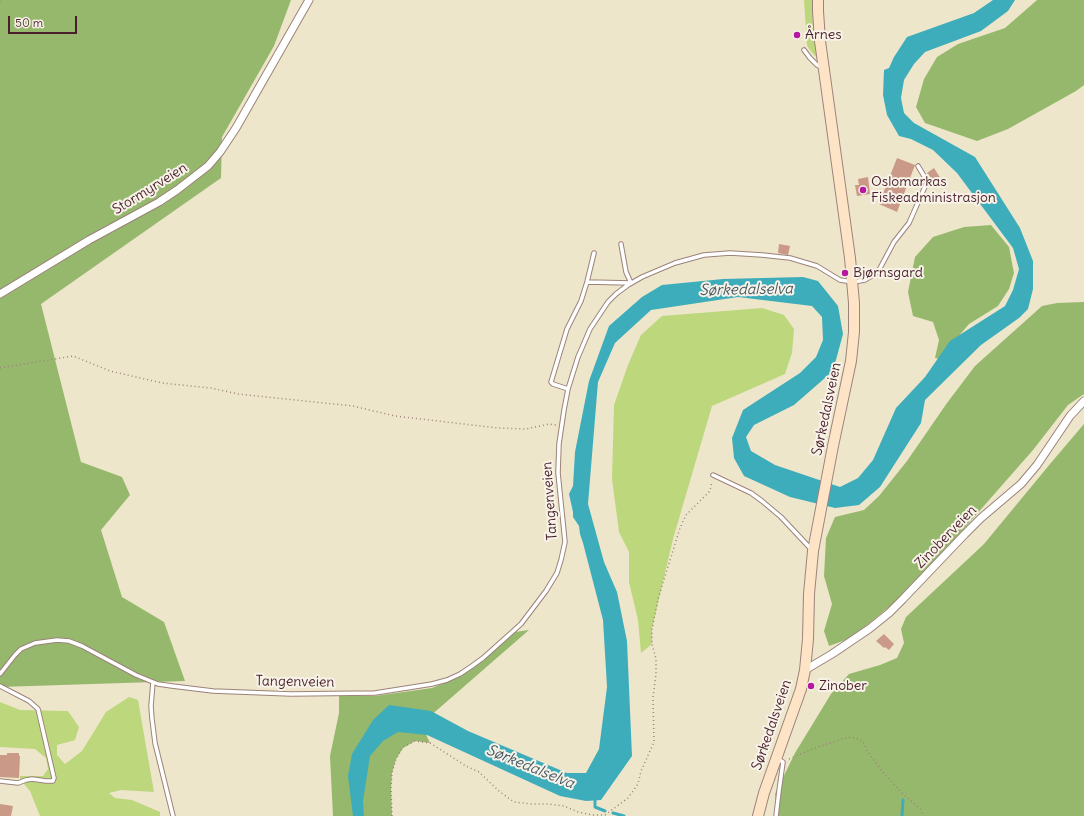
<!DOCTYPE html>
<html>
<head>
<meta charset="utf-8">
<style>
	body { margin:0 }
	#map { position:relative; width:1084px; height:816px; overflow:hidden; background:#eee6cb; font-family:Delius,sans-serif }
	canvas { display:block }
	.scale { position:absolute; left:8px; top:16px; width:69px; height:18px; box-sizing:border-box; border:2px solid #4a1f2b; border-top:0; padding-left:5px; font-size:12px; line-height:14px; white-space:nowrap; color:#4a1f2b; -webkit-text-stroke:3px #f7f3e8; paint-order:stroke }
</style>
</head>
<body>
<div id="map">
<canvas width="1084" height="816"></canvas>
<div class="scale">50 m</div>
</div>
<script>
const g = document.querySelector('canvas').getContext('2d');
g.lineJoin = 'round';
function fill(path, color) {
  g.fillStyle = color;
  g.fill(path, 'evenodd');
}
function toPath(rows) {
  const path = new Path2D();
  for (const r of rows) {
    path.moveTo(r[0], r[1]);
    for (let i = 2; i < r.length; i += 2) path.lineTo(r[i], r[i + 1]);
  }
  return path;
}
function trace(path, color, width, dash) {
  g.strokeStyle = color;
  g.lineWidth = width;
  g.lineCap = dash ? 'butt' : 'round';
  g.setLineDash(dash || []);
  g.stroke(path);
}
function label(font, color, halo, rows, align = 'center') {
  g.font = font + ' Delius,sans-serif';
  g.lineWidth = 4;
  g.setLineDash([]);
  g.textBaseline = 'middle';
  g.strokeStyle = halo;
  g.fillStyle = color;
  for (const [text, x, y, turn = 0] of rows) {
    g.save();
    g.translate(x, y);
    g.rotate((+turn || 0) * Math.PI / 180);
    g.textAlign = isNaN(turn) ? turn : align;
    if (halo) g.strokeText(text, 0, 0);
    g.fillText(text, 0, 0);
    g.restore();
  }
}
fill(toPath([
	[804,0,812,0,813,33,817,55,815,56,809,49,807,45],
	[762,308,784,315,794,329,792,353,785,374,712,406,673,539,652,629,652,644,641,653,638,620,629,582,629,552,619,532,612,479,614,405,628,365,641,335,662,316],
	[129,697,138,700,154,792,121,790,109,793,115,798,132,800,160,812,160,816,40,816,30,791,20,779,20,776,43,776,48,769,46,758,35,749,0,747,0,702,20,710,68,711,79,727,75,740,57,745,57,755,65,764,82,751,106,712]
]), '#bdd77c');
fill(toPath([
	[0,0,291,0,274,46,222,137,221,178,41,304,81,462,122,477,130,495,101,530,122,597,164,622,185,681,0,687],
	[1037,0,1084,0,1084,85,1076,91,1008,129,977,141,925,123,916,107,924,79,937,57,958,44,1005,28],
	[991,225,1009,247,1014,273,1009,289,998,306,969,324,957,338,945,360,935,358,939,340,933,322,913,316,908,292,915,257,933,237,964,227],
	[1084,302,1084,394,1068,405,1033,450,911,589,851,638,829,646,824,631,832,604,824,576,826,538,835,517,864,510,879,496,907,461,947,403,975,366,1042,306,1057,303],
	[1084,424,1084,816,778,816,775,794,795,753,831,694,849,674,880,665,897,658,904,643,901,629,906,617,984,544,1050,464],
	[529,630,421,724,430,743,415,741,403,748,396,759,392,773,391,788,392,816,333,816,330,756,339,713,339,696,375,696,432,688,461,676,515,632]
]), '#96b86c');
fill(toPath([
	[993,0,1015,0,1008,11,981,31,925,52,914,64,904,80,901,98,904,113,914,123,975,157,1020,228,1033,261,1033,289,1028,309,1019,318,981,345,925,400,921,423,880,487,859,505,835,508,790,497,744,476,734,458,732,438,743,410,800,373,816,357,823,340,822,317,812,306,738,297,651,310,615,343,598,382,588,504,604,562,617,592,627,641,632,756,601,800,586,801,560,796,427,735,398,732,383,741,370,756,363,801,364,816,353,816,348,776,352,754,373,720,389,705,431,711,468,731,567,773,586,773,599,749,607,687,603,620,583,543,580,534,579,526,573,517,573,512,569,494,573,486,575,452,589,381,609,326,642,297,662,285,723,279,803,277,818,281,838,306,843,334,833,371,794,405,754,425,746,437,751,451,775,465,840,487,858,478,873,460,896,408,925,377,950,341,1005,306,1013,290,1019,269,1013,248,957,173,933,150,911,139,899,136,887,115,883,95,884,70,889,68,894,57,907,37,974,13]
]), '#3eadbb');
trace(toPath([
	[595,800,595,807,605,811],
	[613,813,624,816],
	[902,816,903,800]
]), '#3eadbb', 3);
fill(toPath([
	[897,158,915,165,897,212,879,204],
	[934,168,941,179,935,183,927,173],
	[868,177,870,194,857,196,855,185,859,185,858,179],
	[779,244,790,246,788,255,778,253],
	[884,634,894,644,889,650,885,647,884,648,876,641],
	[7,753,19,753,19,756,20,756,19,778,0,777,0,755,7,755],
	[0,804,13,806,11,816,0,816]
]), '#ca9987');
const lane = toPath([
	[804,50,810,58,817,65,821,67],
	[587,282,631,283,626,272,621,244],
	[568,389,553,384,551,382,567,329,581,301,587,282,594,253],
	[713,475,751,493,762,501,781,517,811,549],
	[0,674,15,655,21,649,35,643,57,640,69,641,82,646,136,675,153,682],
	[0,686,29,701,38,709,54,778,53,781,46,781,32,779,26,780,18,783,0,781],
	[173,816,155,743,152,719,151,706,153,682,158,684,172,686,213,691,291,694,375,693,432,684,447,680,460,674,472,666,483,658,521,624,546,591,557,573,561,560,565,542,558,473,559,444,564,410,568,389,578,357,590,329,608,302,616,294,628,285,642,277,675,263,704,255,730,253,762,255,790,258,817,266,840,280,853,282,865,280,870,277,879,270,894,242,909,223,927,182,924,176,918,166],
	[776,816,779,791,783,762,778,759]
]);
const street = toPath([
	[0,294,89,240,159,202,177,190,208,166,220,152,236,128,309,0],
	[805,670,832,654,869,629,889,613,903,599,965,534,981,518,1021,484,1037,465,1070,416,1084,401]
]);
const secondary = toPath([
	[758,816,764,793,801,689,805,670,808,639,809,594,813,551,833,446,851,361,854,332,854,303,850,258,820,41,818,11,818,0]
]);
trace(lane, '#9c827b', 5.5);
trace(street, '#9c827b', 9);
trace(secondary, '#9c827b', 12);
trace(toPath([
	[0,2,0,0],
	[0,368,73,356,110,371,162,383,211,388,238,394,353,406,395,416,498,428,526,429,549,424,556,425],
	[789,759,812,749,842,739,851,737,863,741,867,751,882,771,901,792,920,809,924,816],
	[392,816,391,788,392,773,396,759,403,747,415,741,430,743,466,766,479,772,500,792,514,802,532,804,548,804,564,806,578,812,592,815,605,815,628,798,638,784,641,771,654,742,653,697,656,674,656,659,652,644,652,629,658,599,680,528,686,515,710,491,712,481]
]), '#9c827b', 1.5, [1, 3]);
trace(lane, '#fff', 3.5);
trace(street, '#fff', 7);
trace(secondary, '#fee4c6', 10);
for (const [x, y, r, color] of [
	[797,35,4,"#b5179e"],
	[863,190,4,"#b5179e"],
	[845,273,4,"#b5179e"],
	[811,686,4,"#b5179e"]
]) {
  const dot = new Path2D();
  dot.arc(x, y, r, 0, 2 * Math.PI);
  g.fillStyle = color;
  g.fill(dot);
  trace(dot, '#f7f3e8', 1.5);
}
label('14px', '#4a1f2b', '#f7f3e8', [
	["Årnes",805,35],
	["Oslomarkas",871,182],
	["Fiskeadministrasjon",871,198],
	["Bjørnsgard",853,273],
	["Zinober",819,686]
], 'left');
label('14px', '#4a1f2b', '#f7f3e8', [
	["Stormyrveien",150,189,-32],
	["Sørkedalsveien",827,409,-78],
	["Tangenveien",550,501,-94],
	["Zinoberveien",946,537,-46],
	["Tangenveien",295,682,1],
	["Sørkedalsveien",772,725,-71]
]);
label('italic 15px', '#455865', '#f7f3e8', [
	["Sørkedalselva",746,290,-1],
	["Sørkedalselva",530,767,22]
]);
</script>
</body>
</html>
